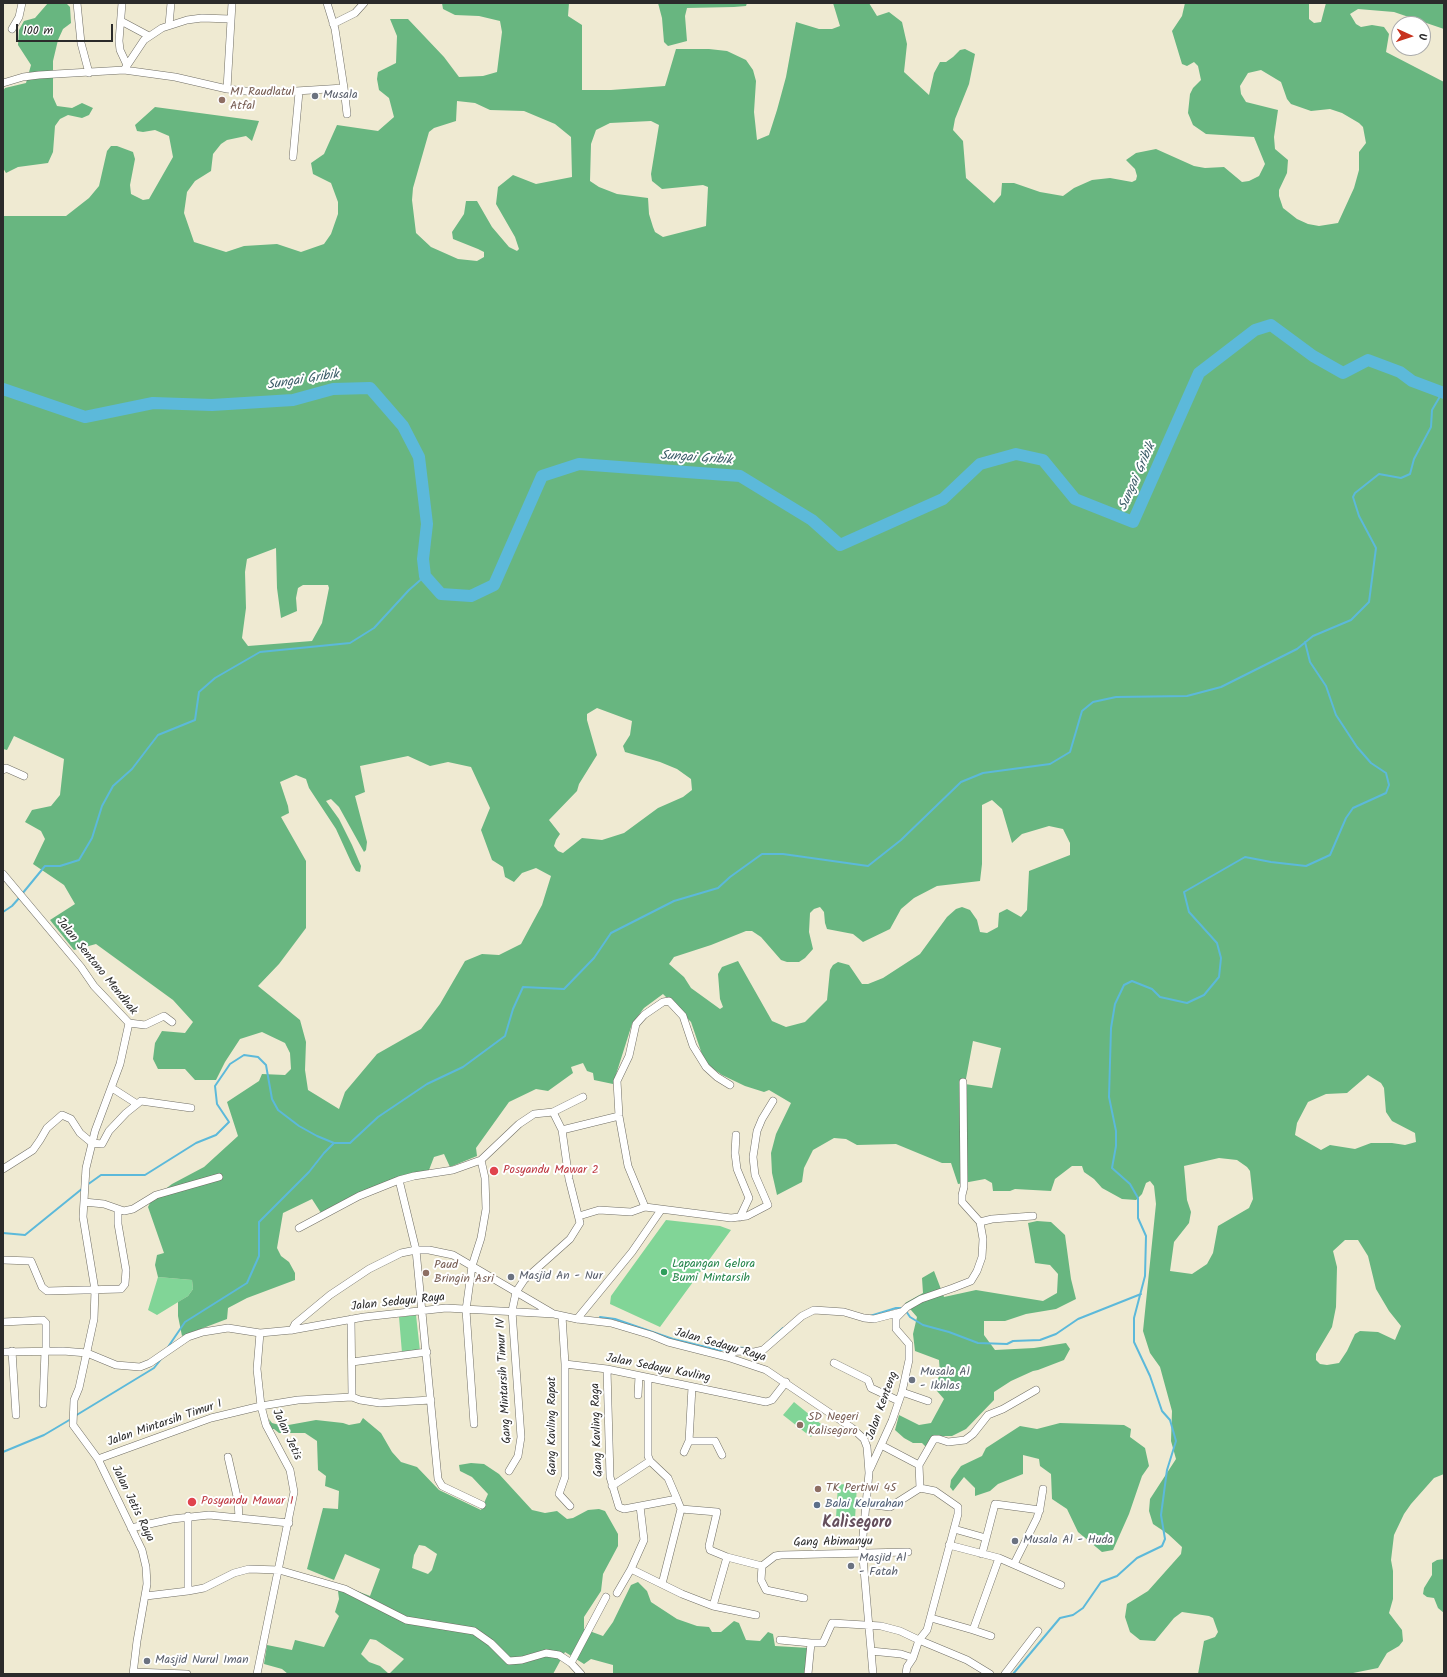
<!DOCTYPE html>
<html>
<head>
<meta charset="utf-8">
<style>
	body { margin:0 }
	#map { position:relative; width:1447px; height:1677px; overflow:hidden; background:#efead2; font-family:Kalam,sans-serif }
	canvas { display:block }
	.frame { position:absolute; inset:0; border:4px solid #2b2b2b; pointer-events:none }
	.north { position:absolute; left:1391px; top:16px; width:40px; height:40px; box-sizing:border-box; background:#fff; border:1px solid #aaa; border-radius:50%; rotate:93deg; font-size:11px; font-weight:700; line-height:16px; text-align:center; color:#2b2b2b }
	.north::after { content:''; display:block; margin:auto; width:14px; height:18px; background:#c8321e; clip-path:polygon(50% 0,100% 100%,50% 72%,0 100%) }
	.scale { position:absolute; left:16px; top:24px; width:97px; height:18px; box-sizing:border-box; border:2px solid #2b2b2b; border-top:0; padding-left:5px; font-size:12px; line-height:14px; white-space:nowrap; color:#2b2b2b; -webkit-text-stroke:3px #fff; paint-order:stroke }
</style>
</head>
<body>
<div id="map">
<canvas width="1447" height="1677"></canvas>
<div class="frame"></div>
<div class="north">U</div>
<div class="scale">100 m</div>
</div>
<script>
const g = document.querySelector('canvas').getContext('2d');
g.lineJoin = 'round';
function fill(path, color) {
  g.fillStyle = color;
  g.fill(path, 'evenodd');
}
function toPath(rows) {
  const path = new Path2D();
  for (const r of rows) {
    path.moveTo(r[0], r[1]);
    for (let i = 2; i < r.length; i += 2) path.lineTo(r[i], r[i + 1]);
  }
  return path;
}
function trace(path, color, width, dash) {
  g.strokeStyle = color;
  g.lineWidth = width;
  g.lineCap = dash ? 'butt' : 'round';
  g.setLineDash(dash || []);
  g.stroke(path);
}
function label(font, color, halo, rows, align = 'center') {
  g.font = font + ' Kalam,sans-serif';
  g.lineWidth = 4;
  g.setLineDash([]);
  g.textBaseline = 'middle';
  g.strokeStyle = halo;
  g.fillStyle = color;
  for (const [text, x, y, turn = 0] of rows) {
    g.save();
    g.translate(x, y);
    g.rotate((+turn || 0) * Math.PI / 180);
    g.textAlign = isNaN(turn) ? turn : align;
    if (halo) g.strokeText(text, 0, 0);
    g.fillText(text, 0, 0);
    g.restore();
  }
}
fill(toPath([
	[666,1220,720,1226,731,1230,660,1327,610,1304,611,1296],
	[158,1277,192,1280,193,1289,188,1296,157,1315,148,1310],
	[416,1315,420,1351,402,1353,399,1317],
	[794,1402,821,1424,811,1437,783,1415],
	[838,1484,857,1485,855,1519,836,1518]
]), '#81d597');
fill(toPath([
	[48,3,66,3,70,7,71,23,63,29,58,40,53,61,53,97,57,106,72,108,82,103,93,108,89,115,82,118,68,115,60,119,55,126,53,152,48,163,18,167,6,173,3,168,3,91,5,88,26,83,31,65,18,45,19,30,24,21,35,18],
	[442,3,569,3,568,16,582,25,582,90,611,90,665,86,676,49,709,49,727,51,746,60,753,70,756,81,754,112,757,140,769,135,777,110,786,77,796,22,819,29,832,29,840,26,833,3,869,3,877,16,889,12,902,22,907,44,904,72,929,95,934,73,940,62,946,62,953,57,960,50,965,49,975,54,969,84,955,119,953,130,963,141,966,178,994,203,1001,195,1002,183,1014,183,1040,192,1063,196,1074,188,1092,180,1110,178,1132,182,1136,180,1137,176,1135,169,1126,160,1136,153,1156,149,1194,166,1205,168,1224,167,1242,182,1249,181,1259,176,1265,164,1254,137,1206,134,1193,125,1188,113,1190,94,1193,88,1201,80,1198,66,1194,62,1187,66,1182,64,1172,31,1182,16,1185,3,1309,3,1309,19,1314,23,1321,22,1326,3,1444,3,1444,29,1394,12,1358,9,1350,14,1356,24,1361,27,1372,25,1384,27,1389,34,1386,52,1444,82,1444,1474,1434,1478,1411,1504,1404,1514,1394,1535,1391,1560,1393,1571,1393,1599,1389,1613,1402,1630,1403,1641,1399,1646,1387,1653,1378,1668,1348,1674,1198,1674,1204,1641,1215,1637,1218,1632,1213,1618,1209,1616,1182,1612,1174,1618,1155,1641,1140,1640,1130,1632,1125,1617,1127,1604,1148,1591,1181,1554,1182,1547,1168,1534,1153,1524,1149,1511,1150,1499,1176,1459,1171,1441,1172,1411,1160,1367,1150,1353,1143,1331,1156,1204,1154,1186,1150,1181,1146,1183,1142,1194,1136,1200,1122,1199,1102,1188,1094,1179,1084,1172,1082,1166,1072,1166,1055,1179,1051,1191,1015,1189,1010,1191,993,1191,992,1183,985,1179,958,1184,951,1163,942,1163,896,1144,857,1145,846,1139,834,1138,813,1150,804,1168,802,1182,777,1195,772,1173,771,1153,776,1134,791,1103,769,1090,764,1092,745,1086,722,1075,705,1063,691,1022,663,994,644,1008,632,1024,613,1084,594,1080,593,1073,587,1071,583,1063,571,1067,573,1073,548,1091,536,1089,509,1102,476,1148,477,1156,450,1167,444,1154,434,1157,429,1170,406,1176,321,1213,312,1199,283,1213,277,1248,281,1256,289,1262,295,1273,295,1280,247,1298,228,1308,227,1319,182,1336,178,1316,178,1302,188,1296,193,1289,192,1280,158,1277,155,1265,157,1255,164,1253,148,1207,152,1199,172,1184,204,1167,238,1136,227,1102,259,1081,262,1074,285,1075,291,1069,290,1053,285,1043,262,1032,240,1039,225,1062,216,1080,195,1080,185,1069,158,1069,153,1059,155,1043,162,1031,185,1033,193,1022,173,1000,96,944,74,950,50,920,75,904,64,885,33,864,45,839,41,831,25,822,32,810,51,806,60,795,64,759,14,736,7,750,3,749,3,216,66,216,89,198,99,186,107,151,111,146,117,146,133,152,135,159,130,185,131,194,143,200,149,199,173,157,169,136,155,130,143,132,137,131,135,125,155,107,259,121,252,141,246,136,227,140,221,144,213,154,211,171,195,181,187,192,184,213,194,242,226,252,244,246,277,244,301,252,324,244,331,234,338,214,338,202,331,183,313,174,311,163,324,154,337,125,378,131,394,117,389,98,379,90,377,79,378,72,396,63,397,36,390,19,408,19,444,57,459,77,483,76,497,72,502,32,500,21,479,16,455,15,443,9],
	[1261,70,1281,82,1287,99,1291,104,1311,111,1330,109,1342,113,1359,123,1363,127,1366,143,1359,152,1359,170,1354,188,1338,223,1319,226,1308,224,1297,219,1283,208,1279,196,1279,190,1287,173,1288,160,1275,149,1274,137,1278,110,1246,102,1241,94,1240,86,1248,73],
	[457,101,475,103,490,110,524,111,555,124,571,137,572,177,536,184,513,175,498,187,496,204,515,237,519,249,517,251,509,247,492,227,477,201,466,201,464,214,452,232,453,239,478,249,484,252,484,257,477,261,458,259,431,247,416,233,412,200,413,188,429,132,434,128,456,121],
	[651,121,659,125,651,174,652,181,662,189,703,185,708,187,706,226,663,237,655,232,653,227,649,214,648,198,617,194,599,187,590,181,591,144,596,130,610,123],
	[276,548,277,588,281,618,297,611,296,598,298,588,303,585,328,585,329,588,322,623,312,641,248,646,242,638,246,608,245,572,247,559],
	[597,708,632,721,630,735,623,746,625,752,660,762,677,769,691,779,692,790,683,797,658,808,624,833,602,840,582,838,563,853,558,851,554,846,556,840,560,834,549,820,577,791,579,784,597,755,587,720,587,714],
	[408,756,430,766,448,762,471,767,490,808,481,830,492,860,503,867,505,877,514,882,522,873,536,868,551,876,542,905,521,944,499,955,482,954,465,961,440,1004,421,1029,377,1054,345,1092,339,1109,308,1090,305,1070,306,1042,300,1020,258,986,279,964,306,928,306,861,281,817,289,813,288,806,280,782,296,775,306,779,309,788,336,829,352,864,356,871,360,872,361,866,352,845,339,819,326,801,331,799,339,807,364,852,366,850,367,842,355,796,365,792,360,766],
	[992,800,1002,809,1012,843,1022,834,1049,826,1063,829,1070,843,1070,855,1029,871,1027,910,1021,917,1007,909,999,913,998,927,987,933,980,932,977,920,970,910,962,907,956,909,947,917,920,954,883,978,868,984,862,984,849,965,838,962,833,965,830,970,827,1000,805,1022,786,1027,772,1021,738,961,722,967,718,974,720,999,723,1007,720,1009,691,988,684,977,669,964,674,957,711,945,746,931,752,931,761,937,781,960,787,962,799,962,805,958,813,949,809,932,810,913,814,909,820,907,824,912,825,923,827,929,853,934,863,942,890,929,901,909,914,898,937,886,980,881,982,864,982,805],
	[973,1041,1001,1048,992,1088,965,1084],
	[1368,1075,1381,1083,1384,1088,1386,1112,1392,1121,1415,1133,1416,1142,1405,1145,1392,1143,1371,1143,1355,1149,1330,1145,1321,1150,1295,1135,1297,1123,1308,1102,1326,1094,1347,1093],
	[1219,1158,1237,1160,1247,1167,1250,1171,1253,1199,1249,1208,1218,1226,1213,1253,1207,1264,1192,1274,1170,1271,1174,1242,1189,1223,1191,1212,1187,1200,1184,1166],
	[1345,1240,1358,1240,1368,1256,1376,1289,1389,1311,1401,1326,1395,1340,1378,1332,1360,1331,1355,1334,1347,1351,1339,1363,1327,1365,1320,1364,1316,1360,1316,1354,1332,1327,1336,1307,1337,1267,1333,1251],
	[658,3,747,3,746,6,734,7,687,8,685,16,687,41,668,46,664,42,662,18],
	[1037,1221,1051,1222,1065,1235,1071,1279,1076,1299,1056,1309,1026,1314,1005,1321,984,1321,984,1335,995,1350,1034,1348,1066,1343,1070,1349,1064,1360,1038,1370,1033,1371,1011,1381,994,1392,994,1400,966,1429,952,1436,934,1436,926,1447,922,1443,913,1443,904,1438,895,1430,899,1415,919,1425,931,1423,944,1399,937,1391,936,1385,940,1373,939,1360,915,1351,913,1334,917,1317,905,1303,923,1293,922,1278,934,1271,944,1297,976,1290,1043,1301,1057,1293,1058,1274,1050,1265,1035,1263,1028,1223],
	[363,1418,381,1433,392,1452,401,1462,417,1467,439,1490,481,1510,488,1494,472,1477,460,1471,459,1465,471,1463,484,1464,499,1474,532,1510,545,1513,557,1511,567,1519,573,1518,588,1510,599,1509,605,1511,618,1534,618,1546,603,1574,601,1591,584,1617,584,1629,603,1636,613,1622,631,1585,638,1582,647,1591,651,1602,677,1619,697,1626,709,1627,712,1632,721,1632,734,1621,739,1623,746,1640,760,1641,768,1632,773,1634,775,1646,809,1648,804,1674,613,1674,613,1665,591,1659,584,1664,565,1652,553,1674,389,1674,404,1659,376,1640,370,1639,361,1654,369,1662,380,1666,389,1674,288,1674,282,1669,264,1664,267,1645,292,1650,295,1640,324,1647,339,1616,335,1612,339,1599,338,1591,344,1586,370,1596,380,1569,345,1554,334,1580,307,1569,323,1508,338,1509,339,1491,325,1486,326,1476,318,1470,317,1441,305,1433,279,1433,274,1429,271,1429,269,1419,272,1423,283,1426,316,1420,343,1423,349,1425,360,1423],
	[419,1545,425,1546,437,1554,432,1570,428,1574,412,1568,414,1555],
	[1060,1423,1124,1425,1131,1429,1130,1437,1145,1448,1149,1466,1142,1476,1129,1514,1113,1550,1102,1552,1078,1532,1067,1509,1052,1499,1051,1474,1040,1466,1039,1459,1023,1455,1023,1474,998,1484,990,1491,975,1496,975,1488,964,1477,953,1491,950,1487,951,1480,961,1466,982,1456,986,1448,1020,1426,1037,1429],
	[1444,1559,1444,1613,1438,1608,1434,1598,1427,1597,1423,1594,1424,1588,1432,1575,1432,1563,1437,1560]
]), '#68b680');
trace(toPath([
	[22,894,45,866,60,866,79,860,92,838,102,806,113,786,132,769,158,735,195,720,199,692,215,678,260,652,350,643,374,628,409,590,425,576],
	[3,912,12,906,20,897],
	[87,1185,101,1175,145,1175,196,1143,216,1135,229,1122,217,1104,215,1086,230,1064,244,1055,258,1057,266,1065,272,1099,278,1110,299,1126,317,1136,334,1143,350,1143,378,1117,427,1084,463,1067,505,1036,513,1009,523,987,564,989,594,958,611,933,674,901,718,888,730,877,762,854,783,854,868,866,901,840,961,782,983,773,1050,764,1070,752,1082,711,1093,702,1116,697,1187,696,1221,687,1297,649,1313,636,1351,620,1369,602,1376,548,1359,516,1353,497,1355,493,1379,474,1401,478,1410,474,1414,459,1431,427,1432,410,1442,393],
	[3,1233,25,1235,83,1188],
	[906,1311,910,1317,923,1325,949,1332,978,1343,1007,1344,1013,1341,1040,1340,1056,1334,1078,1319,1141,1294],
	[870,1316,896,1308,904,1308],
	[600,1317,615,1319,673,1339,718,1350,724,1350,732,1347,745,1348],
	[772,1338,783,1328],
	[168,1347,185,1322,247,1283,259,1256,259,1222,309,1172,324,1153,334,1143],
	[75,1416,154,1368,162,1358],
	[3,1452,44,1435,71,1419],
	[1013,1674,1060,1618,1073,1615,1083,1608,1101,1582,1117,1576,1137,1558,1162,1546,1165,1539,1161,1515,1167,1470,1176,1441,1170,1420,1162,1411,1150,1376,1134,1342,1134,1318,1145,1276,1146,1236,1138,1218,1138,1198,1130,1184,1112,1168,1116,1146,1116,1131,1109,1097,1111,1028,1115,1004,1124,985,1132,981,1152,989,1160,997,1187,1003,1204,995,1219,977,1221,958,1217,943,1189,912,1184,892,1245,857,1271,862,1306,866,1330,855,1346,818,1353,808,1386,793,1389,785,1386,773,1371,763,1357,747,1336,715,1326,686,1310,662,1305,642]
]), '#5cb9da', 2);
trace(toPath([
	[3,389,85,417,153,403,212,405,293,400,333,389,370,388,403,426,419,457,427,524,423,559,425,576,441,594,471,596,494,585,542,476,579,464,740,476,812,520,840,545,943,499,980,464,1016,454,1043,460,1075,499,1133,522,1199,373,1255,330,1271,325,1313,356,1343,373,1368,360,1400,372,1412,381,1444,393]
]), '#5cb9da', 12);
const minor = toPath([
	[77,3,81,43,89,73],
	[122,3,119,41,120,50,127,65],
	[121,21,149,36],
	[333,24,355,13,364,3],
	[169,25,171,3],
	[12,29,19,17,22,3],
	[124,70,144,40,162,28,187,20,202,18,230,19],
	[3,83,23,77,39,75,124,70,175,77,227,89,264,93,344,88,335,29,327,3],
	[344,88,347,114],
	[227,89,232,3],
	[293,157,299,92],
	[3,770,6,768,24,776],
	[3,874,81,967,94,986,129,1023,120,1064,95,1131,86,1168,83,1217,95,1290,94,1319,79,1388,74,1400,73,1425,98,1459,142,1550,146,1567,147,1584,137,1641,133,1674],
	[129,1023,145,1025,164,1016,172,1022],
	[730,1085,717,1077,706,1067,693,1046,683,1016,669,1001,663,1002,644,1015,636,1024,629,1056,617,1081,619,1116,628,1166,645,1207,731,1218,747,1216,768,1205,755,1175,753,1157,757,1131,762,1119,773,1101],
	[112,1088,137,1104],
	[562,1130,619,1116],
	[736,1135,735,1153,737,1169,749,1198,740,1217],
	[481,1160,453,1170,414,1176,399,1180,416,1250,438,1479,442,1486,482,1505],
	[3,1169,33,1150,40,1140,47,1128,62,1115,71,1119,80,1133,92,1143,102,1144,109,1131,126,1113,141,1101,191,1108],
	[84,1202,104,1204,124,1211,133,1209,156,1195,219,1177],
	[579,1216,599,1210,631,1212,645,1207],
	[980,1222,992,1219,1033,1216],
	[299,1228,359,1196,399,1180],
	[3,1260,31,1261,42,1287,47,1291,121,1289,125,1284,126,1270,118,1224,118,1210],
	[562,1316,565,1364,607,1369,766,1402,772,1400,786,1382],
	[577,1319,632,1252,661,1210],
	[3,1322,43,1320,46,1323,46,1351],
	[292,1330,295,1324,330,1295,369,1269,401,1253,416,1250,429,1250,453,1255,552,1313],
	[12,1351,16,1415],
	[3,1352,63,1351,87,1353,116,1365,140,1367,150,1363,188,1337,203,1332,228,1328,260,1333,292,1330,364,1317,446,1308,554,1314,577,1319,611,1323,651,1335,668,1342,727,1357,766,1370,852,1428,864,1439,867,1447,869,1473,862,1546,873,1674],
	[727,1357,736,1351,754,1352,763,1350,802,1316,814,1310,844,1312,864,1318,874,1319,901,1312],
	[352,1362,427,1352],
	[834,1363,868,1380,871,1388,899,1401],
	[565,1364,565,1477,559,1494,570,1506],
	[607,1369,610,1477,619,1507,624,1509,677,1499,681,1509],
	[648,1378,648,1456,650,1461,668,1478,677,1499],
	[902,1392,928,1401],
	[638,1395,639,1376],
	[352,1397,360,1400,380,1403,431,1400],
	[43,1404,45,1351],
	[474,1424,466,1310,472,1266,481,1238,486,1209,485,1178,481,1160,519,1124,534,1114,553,1112,583,1097],
	[689,1441,715,1441,722,1455],
	[881,1445,919,1465],
	[684,1452,689,1441,692,1387],
	[228,1457,238,1501,239,1518],
	[98,1459,211,1418,261,1406,298,1400,352,1397,351,1319],
	[870,1469,892,1421,902,1392,909,1360,909,1344,896,1329,896,1318,907,1307,921,1299,953,1288,971,1281,977,1271,982,1257,983,1239,980,1222,962,1202,962,1195,964,1187,963,1082],
	[509,1471,518,1456,521,1437,512,1311,516,1292,524,1280,570,1239,580,1223,569,1179,562,1130,553,1112],
	[612,1486,650,1461],
	[920,1488,919,1465,934,1439,939,1439,948,1442,965,1440,973,1434,988,1415,1003,1409,1036,1390],
	[640,1506,644,1540,631,1569,682,1594,713,1606,756,1615],
	[681,1509,717,1512,709,1546,710,1550,727,1557,762,1566,775,1556,781,1555,908,1552],
	[131,1528,172,1519,209,1515,289,1523],
	[954,1529,986,1538],
	[949,1545,999,1558,1061,1585],
	[982,1554,995,1504,1040,1510],
	[1014,1564,1037,1518,1040,1508,1043,1489],
	[762,1566,761,1580,766,1590,804,1598],
	[662,1584,681,1509],
	[188,1591,204,1588,234,1573,249,1569,279,1570,345,1589,406,1620,474,1631,491,1643,509,1661,522,1660,546,1653,559,1655,571,1663,581,1674],
	[617,1593,631,1569],
	[146,1596,188,1591,188,1516],
	[713,1606,727,1557],
	[931,1618,973,1630,999,1558],
	[973,1630,991,1636],
	[780,1640,811,1643],
	[871,1651,901,1654,913,1658,907,1667,906,1673],
	[913,1658,919,1640,967,1660,990,1674],
	[571,1663,606,1597],
	[134,1672,187,1674],
	[257,1674,294,1492,290,1470,266,1425,261,1406,257,1369,260,1333],
	[808,1674,811,1643,823,1643,832,1623,881,1626,900,1631,919,1640,927,1630,958,1514,958,1507,935,1491,920,1488,890,1507,866,1504],
	[1005,1674,1038,1631]
]);
trace(minor, '#706e65', 8);
trace(minor, '#fff', 7);
for (const [x, y, r, color] of [
	[315,96,4,"#6b7280"],
	[222,100,4,"#8d6e63"],
	[494,1171,5,"#e0444e"],
	[664,1272,4,"#2e9e5b"],
	[426,1273,4,"#8d6e63"],
	[511,1277,4,"#6b7280"],
	[912,1380,4,"#6b7280"],
	[800,1425,4,"#8d6e63"],
	[818,1489,4,"#8d6e63"],
	[192,1502,5,"#e0444e"],
	[817,1505,4,"#5c6f8a"],
	[1015,1541,4,"#6b7280"],
	[851,1566,4,"#6b7280"],
	[147,1661,4,"#6b7280"]
]) {
  const dot = new Path2D();
  dot.arc(x, y, r, 0, 2 * Math.PI);
  g.fillStyle = color;
  g.fill(dot);
  trace(dot, '#fff', 1.5);
}
label('12px', '#785e54', '#fff', [
	["MI Raudlatul",230,93],
	["Atfal",230,107],
	["Paud",434,1266],
	["Bringin Asri",434,1280],
	["SD Negeri",808,1418],
	["Kalisegoro",808,1432],
	["TK Pertiwi 45",826,1489]
], 'left');
label('12px', '#5b616d', '#fff', [
	["Musala",323,96],
	["Masjid An - Nur",519,1277],
	["Musala Al",920,1373],
	["- Ikhlas",920,1387],
	["Musala Al - Huda",1023,1541],
	["Masjid Al",859,1559],
	["- Fatah",859,1573],
	["Masjid Nurul Iman",155,1661]
], 'left');
label('12px', '#2b2b2b', '#fff', [
	["Jalan Sentono Mendhak",96,967,51],
	["Jalan Sedayu Raya",398,1303,-6],
	["Jalan Sedayu Raya",720,1346,16],
	["Jalan Sedayu Kavling",658,1369,11],
	["Gang Mintarsih Timur IV",505,1381,-93],
	["Jalan Kenteng",883,1406,-70],
	["Jalan Mintarsih Timur I",165,1424,-19],
	["Gang Kavling Rapat",553,1426,-90],
	["Gang Kavling Raga",598,1430,-92],
	["Jalan Jetis",286,1435,65],
	["Jalan Jetis Raya",132,1504,64],
	["Gang Abimanyu",833,1543,-1]
]);
label('12px', '#be3a42', '#fff', [
	["Posyandu Mawar 2",503,1171],
	["Posyandu Mawar 1",201,1502]
], 'left');
label('12px', '#27864d', '#fff', [
	["Lapangan Gelora",672,1265],
	["Bumi Mintarsih",672,1279]
], 'left');
label('12px', '#4e5e75', '#fff', [
	["Balai Kelurahan",825,1505]
], 'left');
label('italic 13px', '#3c5d68', '#fff', [
	["Sungai Gribik",303,381,-9],
	["Sungai Gribik",696,459,4],
	["Sungai Gribik",1138,477,-66]
]);
label('bold 16px', '#654f5c', '#fff', [
	["Kalisegoro",857,1524]
]);
</script>
</body>
</html>
